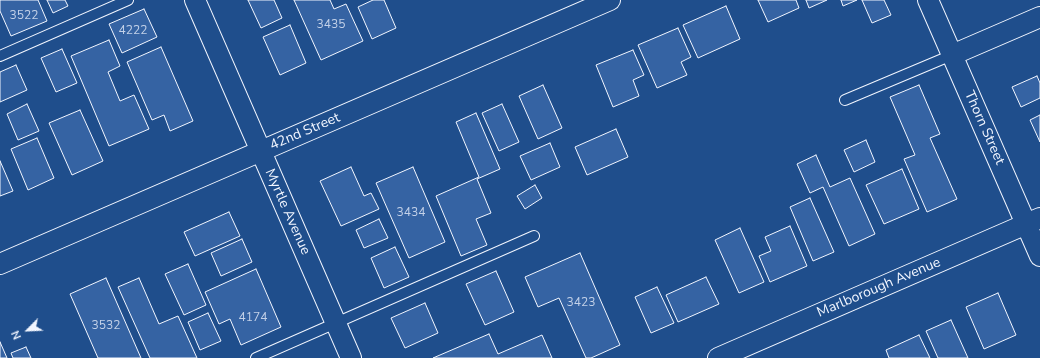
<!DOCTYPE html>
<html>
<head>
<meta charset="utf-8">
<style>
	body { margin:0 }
	#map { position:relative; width:1040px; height:358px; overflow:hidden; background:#1f4e8c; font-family:"Nunito Sans",sans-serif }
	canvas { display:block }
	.north { position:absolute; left:8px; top:310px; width:40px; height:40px; -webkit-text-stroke:3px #1f4e8c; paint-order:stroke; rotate:246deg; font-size:11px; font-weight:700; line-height:16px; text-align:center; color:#f2f6ff }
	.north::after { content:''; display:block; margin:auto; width:14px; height:18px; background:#f2f6ff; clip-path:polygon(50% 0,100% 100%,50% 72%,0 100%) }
</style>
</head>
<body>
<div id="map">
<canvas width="1040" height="358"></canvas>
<div class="north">N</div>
</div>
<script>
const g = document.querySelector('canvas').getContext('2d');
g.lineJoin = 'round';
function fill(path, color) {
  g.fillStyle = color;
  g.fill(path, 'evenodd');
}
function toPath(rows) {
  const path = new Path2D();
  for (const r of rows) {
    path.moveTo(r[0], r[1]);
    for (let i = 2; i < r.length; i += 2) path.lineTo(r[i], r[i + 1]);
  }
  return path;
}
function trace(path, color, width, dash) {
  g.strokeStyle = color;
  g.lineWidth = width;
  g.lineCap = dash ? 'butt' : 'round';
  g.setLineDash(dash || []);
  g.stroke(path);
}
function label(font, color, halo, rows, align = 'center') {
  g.font = font + ' "Nunito Sans",sans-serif';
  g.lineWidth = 3;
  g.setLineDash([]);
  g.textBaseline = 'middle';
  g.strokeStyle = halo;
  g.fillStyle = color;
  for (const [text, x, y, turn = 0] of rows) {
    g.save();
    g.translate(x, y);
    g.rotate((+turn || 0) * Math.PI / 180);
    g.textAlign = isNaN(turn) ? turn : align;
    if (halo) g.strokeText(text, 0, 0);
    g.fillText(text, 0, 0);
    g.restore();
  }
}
const building = toPath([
	[0,0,38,0,47,21,11,36,0,11,0,0],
	[47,0,65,0,68,6,53,13,47,0],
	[248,0,274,0,282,18,261,28,248,0],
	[294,0,330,0,334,9,346,4,363,41,321,60,294,0],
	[373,0,384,0,396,28,372,39,358,7,373,0],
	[758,0,796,0,799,8,768,22,758,0],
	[806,0,827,0,809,8,806,0],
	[841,0,857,0,843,6,841,0],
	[862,0,884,0,891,15,872,23,862,0],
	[726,6,740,39,698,58,683,25,726,6],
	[144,9,157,37,122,53,109,24,144,9],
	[290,25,306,63,280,75,263,37,290,25],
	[678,28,691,57,681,62,687,75,657,88,638,45,678,28],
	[109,40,120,66,108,72,120,101,134,95,149,129,109,146,71,56,109,40],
	[161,47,193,121,170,131,164,115,152,120,127,62,161,47],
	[62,49,77,83,56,92,41,58,62,49],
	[633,50,644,75,633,80,639,96,613,107,596,65,633,50],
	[16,65,27,90,0,102,0,72,16,65],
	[1037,76,1040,83,1040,98,1021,107,1012,87,1037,76],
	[543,85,562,128,538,139,519,96,543,85],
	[919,85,940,134,930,138,957,199,927,212,904,159,915,155,890,97,919,85],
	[27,104,39,131,18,140,7,114,27,104],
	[502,104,519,142,499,151,482,113,502,104],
	[80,110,103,161,72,175,49,123,80,110],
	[476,113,500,169,477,179,491,213,476,219,487,245,461,256,436,196,479,177,456,122,476,113],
	[1040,115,1040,142,1030,120,1040,115],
	[616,129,628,157,587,175,575,147,616,129],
	[37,138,54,178,28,190,11,149,37,138],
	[866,140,875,162,854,172,844,150,866,140],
	[550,143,560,167,531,180,520,156,550,143],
	[816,155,830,187,850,178,875,234,849,246,823,187,810,193,797,164,816,155],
	[0,161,13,191,0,196,0,161],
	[351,167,364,196,371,193,379,209,341,226,320,181,351,167],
	[413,167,445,242,409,258,376,183,413,167],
	[902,169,919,209,884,224,866,185,902,169],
	[535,185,542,198,525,209,517,196,535,185],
	[810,198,834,252,813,261,790,207,810,198],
	[229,212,240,236,195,256,184,232,229,212],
	[379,219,388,238,364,248,356,230,379,219],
	[790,226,807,266,770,282,759,256,771,251,765,237,790,226],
	[740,228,764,282,739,293,715,240,740,228],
	[242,239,252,262,221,276,211,253,242,239],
	[395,247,409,277,384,288,371,258,395,247],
	[580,253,620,345,591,358,586,358,559,298,538,307,525,277,580,253],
	[188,264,206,305,184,315,165,274,188,264],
	[256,269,281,327,241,345,230,319,219,324,205,292,256,269],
	[496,271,514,312,485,325,466,284,496,271],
	[706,277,719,304,678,322,666,295,706,277],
	[106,278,141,358,98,358,70,294,106,278],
	[139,278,159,324,178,316,197,358,150,358,118,287,139,278],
	[657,287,674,323,651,333,635,297,657,287],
	[998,293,1016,335,984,349,966,307,998,293],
	[425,303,438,333,405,348,391,318,425,303],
	[208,313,221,341,200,350,188,322,208,313],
	[951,320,968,358,938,358,926,331,951,320],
	[489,334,498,354,542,335,552,358,433,358,489,334],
	[919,335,930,358,889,358,886,350,919,335],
	[0,342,7,358,0,358,0,342],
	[26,347,31,358,13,358,11,353,26,347]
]);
fill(building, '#3563a3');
trace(building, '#f2f6ff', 1);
const lane = toPath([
	[0,56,128,0],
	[845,100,952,55],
	[256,358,534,236]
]);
const street = toPath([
	[195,0,351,358],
	[928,0,1040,256],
	[952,55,1040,17],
	[0,264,610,0],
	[718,358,1040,218]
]);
trace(lane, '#f2f6ff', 12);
trace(street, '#f2f6ff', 22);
trace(lane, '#1f4e8c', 10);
trace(street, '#1f4e8c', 20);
label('12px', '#c3d1e8', null, [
	["3522",24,16],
	["3435",331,25],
	["4222",133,31],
	["3434",411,213],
	["3423",581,303],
	["4174",253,318],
	["3532",106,326]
]);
label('14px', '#f2f6ff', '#1f4e8c', [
	["Thorn Street",984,128,66],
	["42nd Street",305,132,-23],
	["Myrtle Avenue",287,212,66],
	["Marlborough Avenue",879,288,-23]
]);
</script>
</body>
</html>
